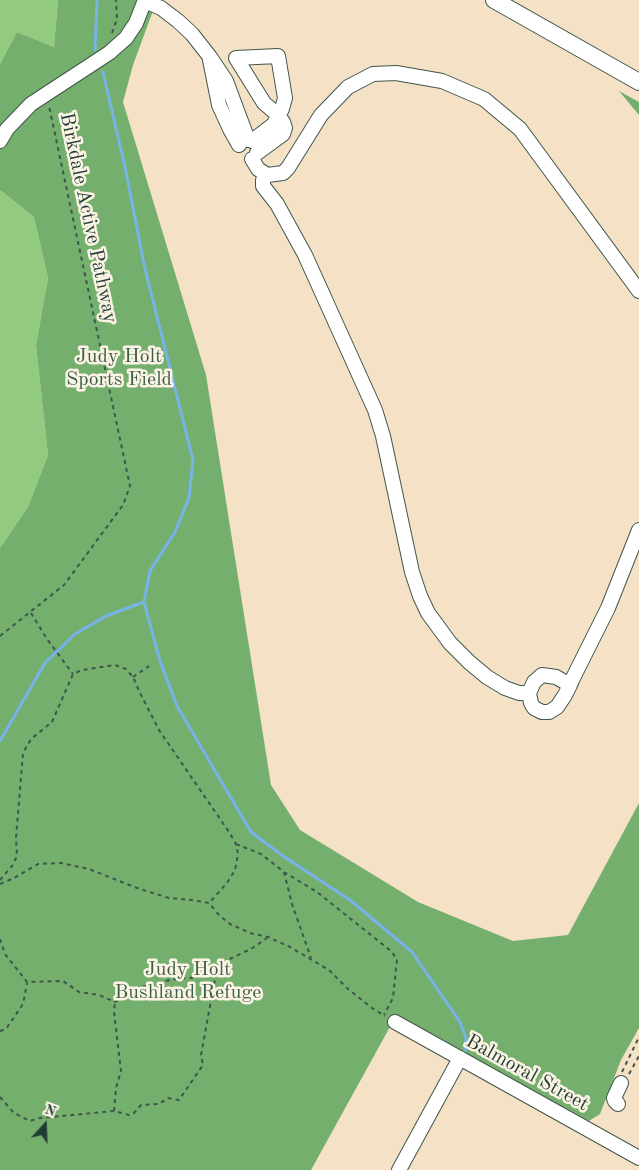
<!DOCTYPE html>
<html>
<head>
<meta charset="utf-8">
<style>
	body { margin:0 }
	#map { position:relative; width:639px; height:1170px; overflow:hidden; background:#f5e1c6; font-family:"Old Standard TT",serif }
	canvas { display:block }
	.north { position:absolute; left:20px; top:1100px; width:50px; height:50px; -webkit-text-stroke:4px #fcf5e5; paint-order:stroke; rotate:20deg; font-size:14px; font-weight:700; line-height:20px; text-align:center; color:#1f3d34 }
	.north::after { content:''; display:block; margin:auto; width:18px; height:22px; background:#1f3d34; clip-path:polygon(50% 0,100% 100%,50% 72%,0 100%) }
</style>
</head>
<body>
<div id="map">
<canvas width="639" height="1170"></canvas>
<div class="north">N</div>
</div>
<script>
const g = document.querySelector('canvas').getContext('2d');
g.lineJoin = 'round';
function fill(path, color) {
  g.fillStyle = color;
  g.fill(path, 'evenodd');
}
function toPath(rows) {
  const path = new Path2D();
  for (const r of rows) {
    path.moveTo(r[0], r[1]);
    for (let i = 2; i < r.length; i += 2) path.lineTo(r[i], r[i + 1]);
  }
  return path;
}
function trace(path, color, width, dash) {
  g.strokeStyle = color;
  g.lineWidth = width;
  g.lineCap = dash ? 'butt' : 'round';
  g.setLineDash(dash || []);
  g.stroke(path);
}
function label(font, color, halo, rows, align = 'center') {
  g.font = font + ' "Old Standard TT",serif';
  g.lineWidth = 5;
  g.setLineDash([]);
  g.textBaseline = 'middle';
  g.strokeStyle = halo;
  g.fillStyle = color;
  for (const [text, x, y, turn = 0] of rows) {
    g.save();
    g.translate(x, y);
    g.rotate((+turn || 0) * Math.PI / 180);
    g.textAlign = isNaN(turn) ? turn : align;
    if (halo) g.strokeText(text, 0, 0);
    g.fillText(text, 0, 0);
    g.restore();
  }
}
fill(toPath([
	[0,0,58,0,54,47,17,32,0,64],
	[0,190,34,217,48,278,36,345,48,455,28,507,0,548]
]), '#92cb7f');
fill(toPath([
	[58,0,157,0,133,65,123,102,206,375,271,785,300,830,418,902,513,941,568,935,639,803,639,1028,621,1060,600,1114,589,1121,396,1016,311,1170,0,1170,0,548,28,507,48,455,36,345,48,278,34,217,0,190,0,64,17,32,54,47],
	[619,91,639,102,639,115]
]), '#75af6e');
trace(toPath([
	[95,50,97,0],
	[103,72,125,167,145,269,193,460,189,498,175,532,150,571,144,602,160,661,177,706,251,832,283,856,350,900,412,952,460,1022,466,1038,465,1051],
	[0,741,45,663,75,634,106,616,144,602]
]), '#77b2e8', 3);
const minor = toPath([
	[145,1,161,8,178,21,192,34,210,57,226,81,248,140],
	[210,60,219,105,230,129,239,145],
	[0,141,7,129,31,104,109,53,126,38,136,23,145,0],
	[252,141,274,124,278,115,282,109,285,98,278,56,236,58,264,103,278,115,283,122,285,128,283,134,257,153],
	[252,159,258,169,267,175,283,173,288,168,321,115,348,87,373,74,396,73,442,81,484,99,520,129,639,291],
	[267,175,263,180,263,186,277,204,305,255,375,410,383,436,412,572,420,596,428,613,450,643,469,662,487,677,505,688,519,693,529,693],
	[570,685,556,677,542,675,534,682,529,693,531,703,534,708,542,712,549,712,557,707,565,695,570,685,572,680,608,608,639,530],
	[395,1022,639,1158],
	[618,1104,615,1101,614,1098,621,1083],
	[399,1170,460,1058]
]);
const major = toPath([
	[494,0,639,82]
]);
trace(minor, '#3f564a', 16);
trace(major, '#3f564a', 18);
trace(toPath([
	[112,33,117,19,116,0],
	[31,613,47,639,73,674],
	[0,636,64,585,123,505,130,486,49,106],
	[133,677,149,666],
	[236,844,261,854,284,872,317,892,391,951,397,959,393,998,384,1015],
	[284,872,292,904,311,958],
	[0,880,12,866,17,856,16,838,23,753,31,739,52,722,73,674,82,670,115,665,126,669,133,677,141,695,159,730,229,832,236,844,238,854,235,870,227,883,209,903],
	[0,884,14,878,38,864,61,863,89,869,137,888,169,898,192,900,209,903,219,915,230,924,250,933,268,937,290,947,329,970,348,989,372,1008,385,1016],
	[0,939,5,954,27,982,63,981,79,992,99,995,115,1002,141,987,170,980,198,977,221,963],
	[0,1031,6,1029,23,1004,27,983],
	[622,1072,639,1037],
	[629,1074,639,1056],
	[0,1097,14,1113,30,1121,40,1118,114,1111,129,1115,134,1113,141,1105,159,1104,168,1098,179,1100,203,1065,201,1055,215,979,221,963,251,949,267,938],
	[114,1111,116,1088,121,1071,114,1012,115,1002]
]), '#3f564a', 2, [4, 4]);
trace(minor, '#fff', 14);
trace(major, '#fff', 16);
label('20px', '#1f3d34', '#fcf5e5', [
	["Birkdale Active Pathway",88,218,78],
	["Balmoral Street",527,1073,29]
]);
label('20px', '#3c6047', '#fcf5e5', [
	["Judy Holt",119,357],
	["Sports Field",119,380],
	["Judy Holt",188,970],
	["Bushland Refuge",188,993]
]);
</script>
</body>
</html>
